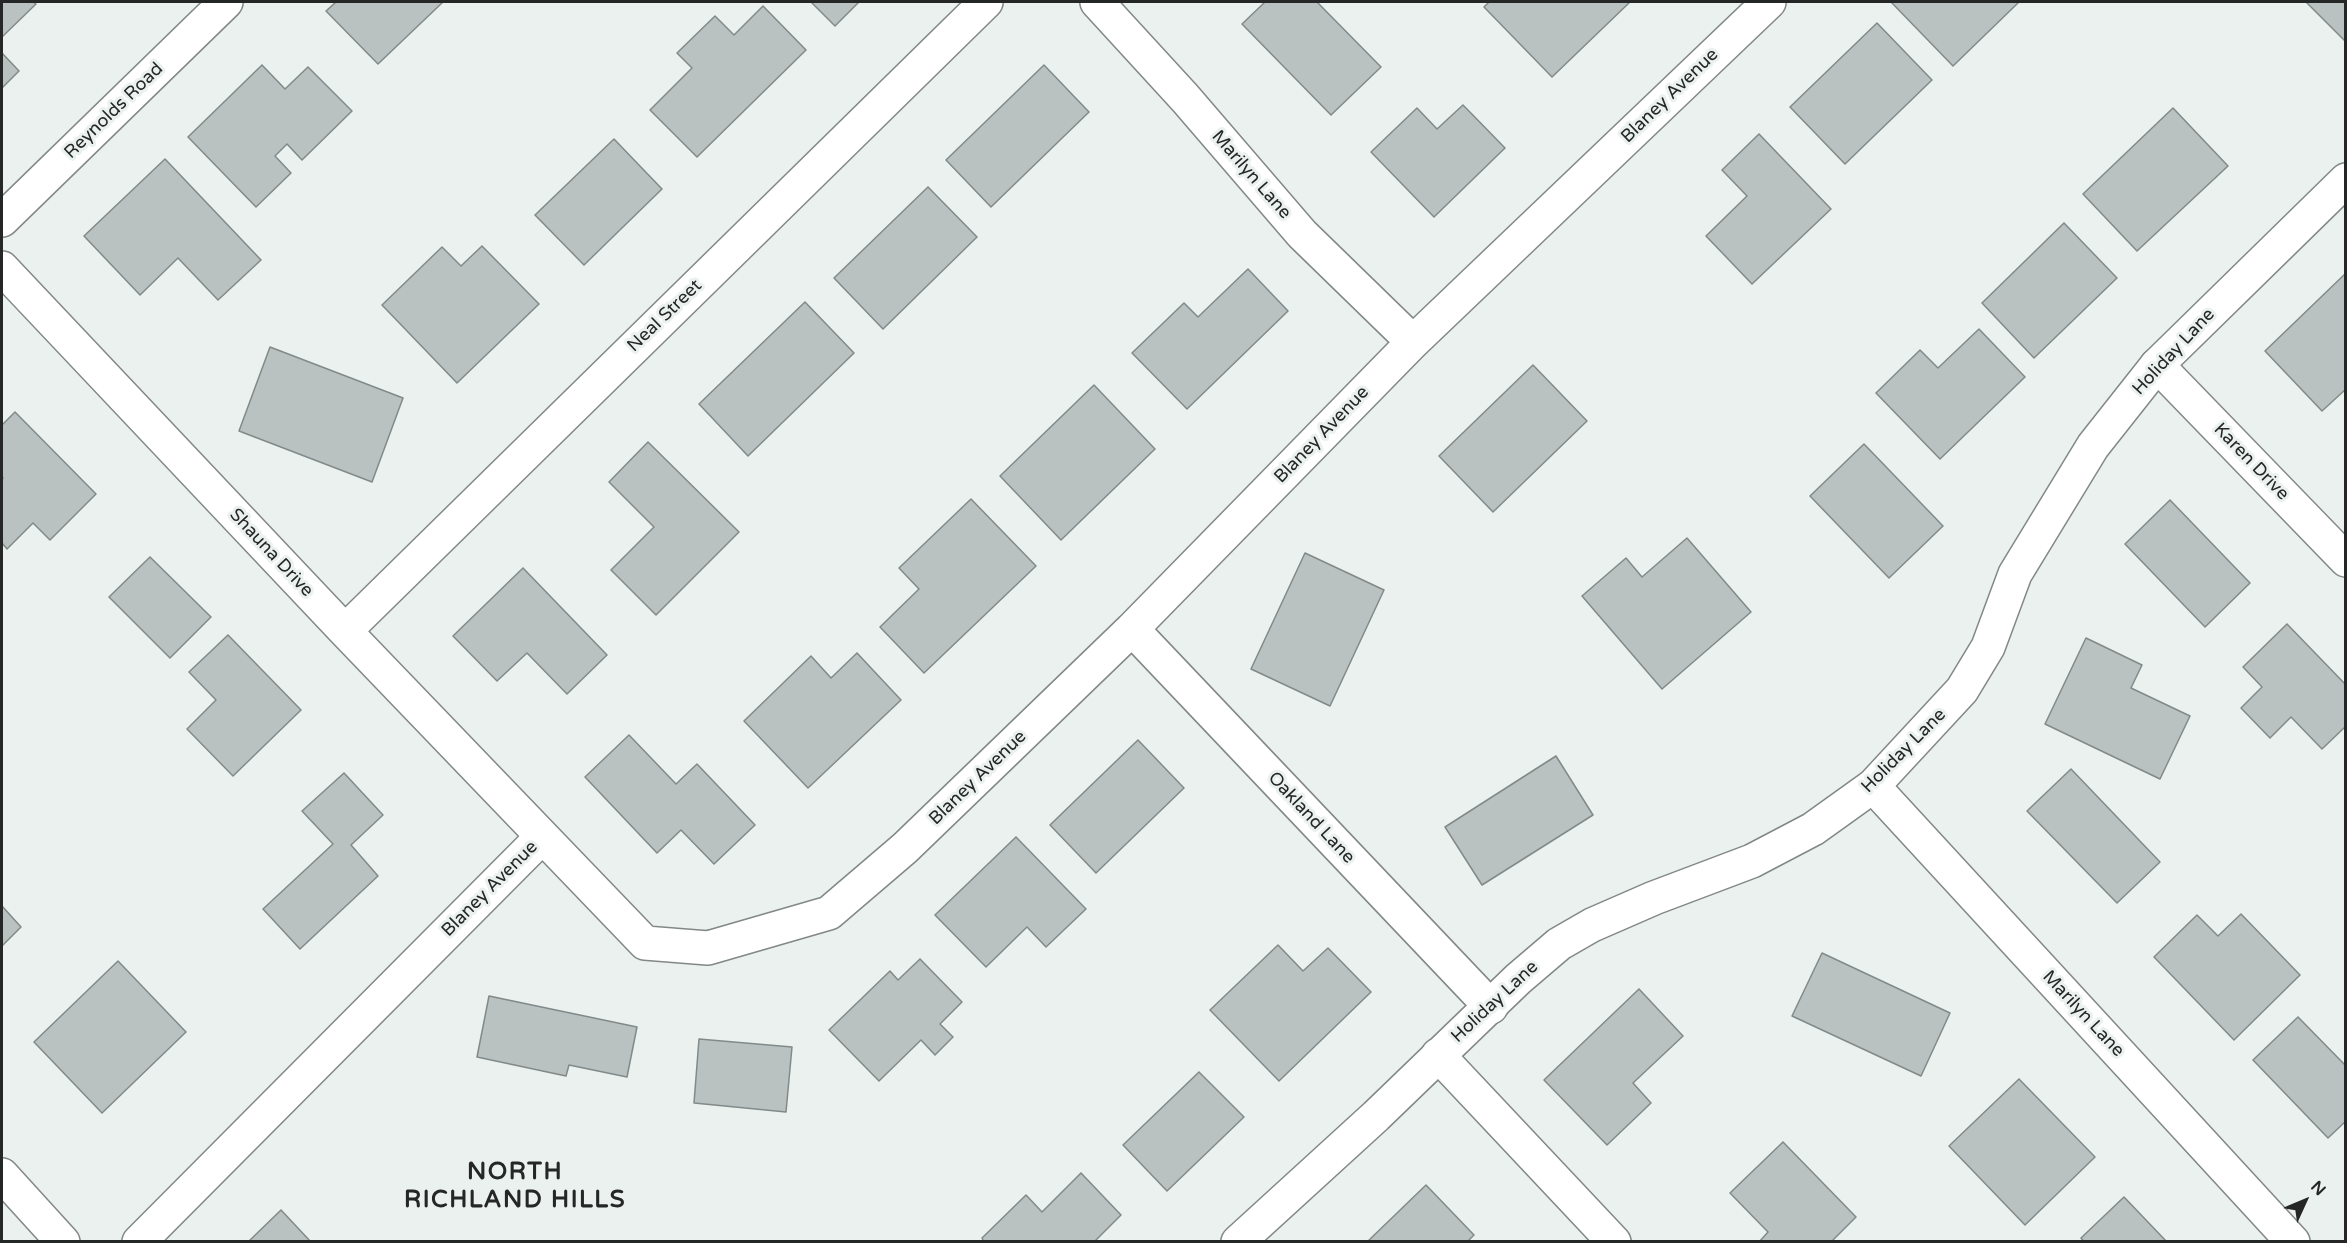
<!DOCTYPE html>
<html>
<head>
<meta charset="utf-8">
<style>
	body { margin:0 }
	#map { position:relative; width:2347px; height:1243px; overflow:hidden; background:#eaf1ee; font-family:"Varela Round",sans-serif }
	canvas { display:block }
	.frame { position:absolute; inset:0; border:3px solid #242726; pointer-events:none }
	.north { position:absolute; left:2275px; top:1171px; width:60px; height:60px; -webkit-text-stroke:4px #eaf1ee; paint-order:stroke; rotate:46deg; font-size:16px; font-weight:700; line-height:24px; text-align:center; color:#242726 }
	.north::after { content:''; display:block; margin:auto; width:21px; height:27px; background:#242726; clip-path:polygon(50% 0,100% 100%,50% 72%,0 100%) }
</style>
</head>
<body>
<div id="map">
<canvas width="2347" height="1243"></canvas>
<div class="frame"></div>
<div class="north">N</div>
</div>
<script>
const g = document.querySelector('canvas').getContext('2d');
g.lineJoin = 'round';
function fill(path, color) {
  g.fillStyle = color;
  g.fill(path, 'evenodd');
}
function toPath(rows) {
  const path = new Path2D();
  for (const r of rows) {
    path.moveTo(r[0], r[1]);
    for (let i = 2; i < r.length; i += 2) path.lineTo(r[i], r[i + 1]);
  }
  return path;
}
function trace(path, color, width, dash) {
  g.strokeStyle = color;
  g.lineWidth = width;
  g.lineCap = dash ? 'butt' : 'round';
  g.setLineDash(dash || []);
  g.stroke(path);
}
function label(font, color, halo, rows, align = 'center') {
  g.font = font + ' "Varela Round",sans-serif';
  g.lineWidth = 6;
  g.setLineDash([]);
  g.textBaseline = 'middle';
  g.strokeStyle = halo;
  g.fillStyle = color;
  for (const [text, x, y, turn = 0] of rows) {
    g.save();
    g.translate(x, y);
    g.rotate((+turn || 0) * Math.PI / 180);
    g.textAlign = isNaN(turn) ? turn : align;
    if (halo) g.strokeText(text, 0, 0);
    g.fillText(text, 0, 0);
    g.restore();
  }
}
const building = toPath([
	[2,2,33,2,36,4,2,37,2,2],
	[336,2,443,2,378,64,326,11,336,2],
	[811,2,859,2,835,26,811,2],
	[1265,2,1317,2,1381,67,1331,115,1242,24,1265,2],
	[1489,2,1630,2,1552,77,1484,7,1489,2],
	[1891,2,2019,2,1953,66,1891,2],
	[2306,2,2346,2,2346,42,2306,2],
	[763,6,806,50,697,157,650,110,692,68,677,53,715,16,734,35,763,6],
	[1877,23,1932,80,1845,164,1790,107,1877,23],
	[2,53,19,71,2,88,2,53],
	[262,65,285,89,308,67,352,111,302,160,287,144,275,156,291,173,256,207,188,137,262,65],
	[1044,65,1089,112,991,207,946,160,1044,65],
	[1463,105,1505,148,1434,217,1371,152,1417,108,1437,129,1463,105],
	[2173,108,2228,166,2137,251,2083,194,2173,108],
	[1759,134,1831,209,1752,284,1706,236,1747,196,1722,170,1759,134],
	[614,139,662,189,584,265,535,215,614,139],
	[165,159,261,260,218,300,178,258,140,295,84,236,165,159],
	[928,187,977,237,883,329,834,278,928,187],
	[2064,223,2117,278,2034,358,1982,303,2064,223],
	[482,246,539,304,457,383,382,305,442,247,461,266,482,246],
	[1248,269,1288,311,1187,409,1132,353,1184,303,1198,317,1248,269],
	[2346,273,2346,389,2322,411,2265,351,2346,273],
	[805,302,854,353,748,456,699,404,805,302],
	[1979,329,2025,377,1940,459,1876,393,1920,350,1938,368,1979,329],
	[270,347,403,398,372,482,239,431,270,347],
	[1533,365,1587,421,1493,512,1439,456,1533,365],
	[1094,385,1155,449,1061,540,1000,476,1094,385],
	[15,412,96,494,50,540,33,523,7,549,2,543,2,479,3,478,2,476,2,425,15,412],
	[648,442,739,532,656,615,611,570,654,527,609,482,648,442],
	[1864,444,1943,526,1889,578,1810,496,1864,444],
	[971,499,1036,566,924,673,880,627,919,589,899,568,971,499],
	[2170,500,2250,583,2205,627,2125,544,2170,500],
	[1687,538,1751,612,1662,689,1582,596,1626,558,1642,577,1687,538],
	[1305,553,1384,590,1330,706,1251,669,1305,553],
	[150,557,211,617,170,658,109,597,150,557],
	[523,568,607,655,567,694,527,653,497,681,453,636,523,568],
	[2287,624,2346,685,2346,726,2322,749,2291,717,2270,738,2241,708,2262,687,2243,667,2287,624],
	[228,635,301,710,233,776,187,729,216,700,189,672,228,635],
	[2086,638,2142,665,2131,688,2190,716,2160,779,2045,724,2086,638],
	[857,653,901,700,808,788,744,721,811,656,831,678,857,653],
	[629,735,676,784,697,764,755,825,714,864,681,830,657,853,585,777,629,735],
	[1138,740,1184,788,1096,873,1050,825,1138,740],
	[1556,756,1593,815,1482,885,1445,827,1556,756],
	[2071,769,2160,862,2117,903,2027,811,2071,769],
	[344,773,383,815,351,845,378,876,300,949,263,909,333,844,302,811,344,773],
	[1016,837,1086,909,1046,947,1027,927,986,967,935,915,1016,837],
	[2,906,21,927,2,946,2,906],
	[2241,914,2300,975,2234,1040,2154,957,2197,915,2218,936,2241,914],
	[1278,945,1303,971,1328,948,1371,992,1279,1081,1210,1010,1278,945],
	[1822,953,1950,1013,1921,1076,1792,1016,1822,953],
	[920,959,962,1002,940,1024,953,1037,935,1055,921,1040,879,1081,829,1030,890,971,898,980,920,959],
	[118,961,186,1032,102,1113,34,1042,118,961],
	[1639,989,1683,1036,1633,1083,1651,1103,1607,1145,1544,1080,1639,989],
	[489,996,637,1027,627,1077,569,1065,566,1076,477,1057,489,996],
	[2298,1017,2346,1066,2346,1121,2328,1138,2253,1060,2298,1017],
	[699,1039,792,1047,786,1112,694,1103,699,1039],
	[1199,1072,1244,1117,1167,1191,1123,1145,1199,1072],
	[2019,1079,2095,1157,2025,1225,1949,1146,2019,1079],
	[1783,1142,1856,1217,1831,1242,1759,1242,1768,1232,1730,1193,1783,1142],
	[1081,1173,1121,1215,1094,1242,984,1242,982,1238,1026,1195,1042,1212,1081,1173],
	[1426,1185,1474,1235,1467,1242,1367,1242,1426,1185],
	[2124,1197,2167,1242,2084,1242,2081,1238,2124,1197],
	[281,1210,311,1242,248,1242,281,1210]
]);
fill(building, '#bac2c1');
trace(building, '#828a89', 1.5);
const street = toPath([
	[1097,2,1185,98,1302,234,1413,342],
	[2,220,226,2],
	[2,268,345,631,645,943,708,948,829,913,905,848,1132,629,1413,342,1769,2],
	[2157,365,2346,560],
	[1132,629,1491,1007],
	[345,631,986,2],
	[1873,786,2293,1242],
	[1438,1055,1614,1242],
	[2,1175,63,1242],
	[139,1242,542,837]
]);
const secondary = toPath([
	[1238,1242,1376,1116,1518,979,1559,944,1592,925,1654,898,1752,861,1813,829,1873,786,1962,690,1988,647,2015,574,2093,446,2157,365,2346,180]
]);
trace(street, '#828885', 36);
trace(secondary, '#828885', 36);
trace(street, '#fff', 33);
trace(secondary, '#fff', 33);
label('18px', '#242726', '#eaf1ee', [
	["Blaney Avenue",1670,96,-44],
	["Reynolds Road",114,111,-44],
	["Marilyn Lane",1251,175,49],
	["Neal Street",665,316,-44],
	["Holiday Lane",2174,352,-47],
	["Blaney Avenue",1322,435,-46],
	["Karen Drive",2251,462,46],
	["Shauna Drive",271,553,47],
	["Holiday Lane",1904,751,-45],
	["Blaney Avenue",978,778,-44],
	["Oakland Lane",1311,818,47],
	["Blaney Avenue",490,889,-45],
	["Holiday Lane",1495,1002,-43],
	["Marilyn Lane",2083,1014,47]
]);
g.letterSpacing = '1.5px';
label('bold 24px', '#242726', '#eaf1ee', [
	["NORTH",515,1173],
	["RICHLAND HILLS",515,1201]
]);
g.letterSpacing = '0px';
</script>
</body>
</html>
